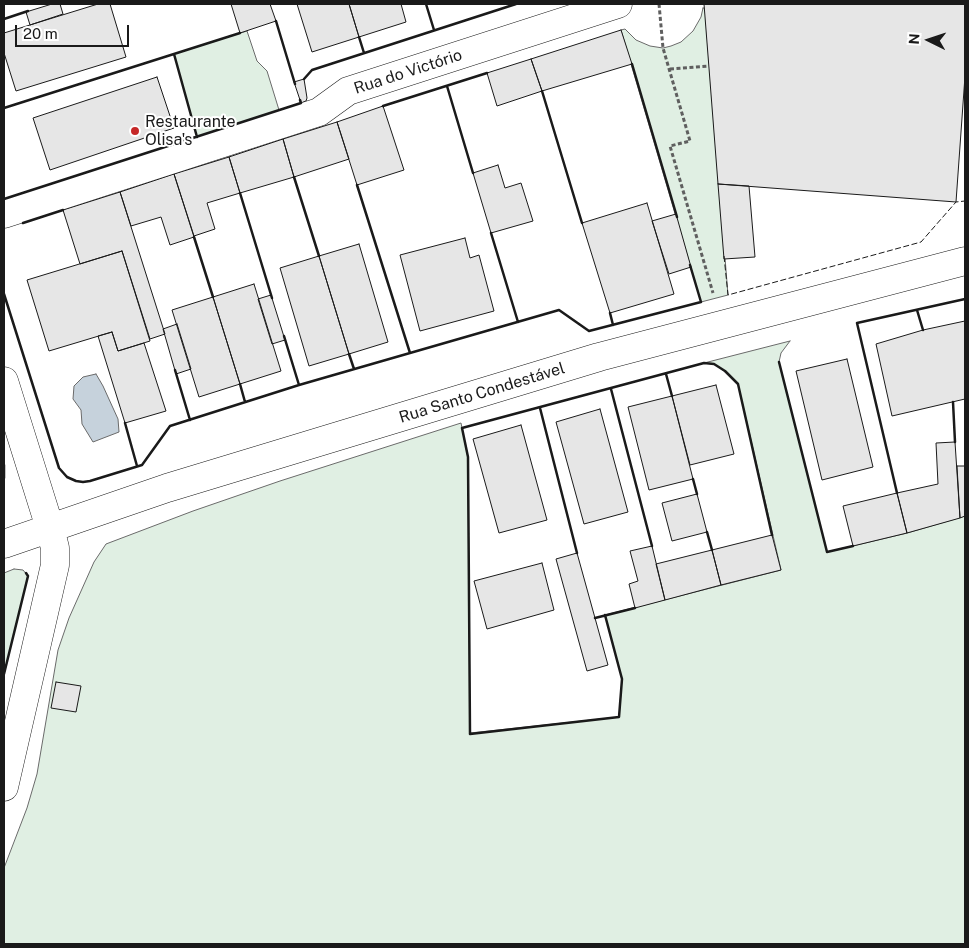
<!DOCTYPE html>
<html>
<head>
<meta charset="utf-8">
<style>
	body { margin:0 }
	#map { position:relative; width:969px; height:948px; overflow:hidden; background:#fff; font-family:"Public Sans",sans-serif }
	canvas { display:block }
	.frame { position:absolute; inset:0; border:5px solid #1a1a1a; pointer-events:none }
	.north { position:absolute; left:904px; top:15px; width:50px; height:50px; -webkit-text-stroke:4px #fff; paint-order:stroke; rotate:274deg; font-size:14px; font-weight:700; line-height:20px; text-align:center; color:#1a1a1a }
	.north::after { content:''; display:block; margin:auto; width:18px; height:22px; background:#1a1a1a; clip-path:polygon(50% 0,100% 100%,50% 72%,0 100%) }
	.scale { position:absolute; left:15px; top:25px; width:114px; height:22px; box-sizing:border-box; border:2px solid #1a1a1a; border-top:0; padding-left:6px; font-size:15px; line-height:18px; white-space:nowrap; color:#1a1a1a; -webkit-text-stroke:4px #fff; paint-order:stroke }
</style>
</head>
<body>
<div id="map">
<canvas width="969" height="948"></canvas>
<div class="frame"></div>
<div class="north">N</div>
<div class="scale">20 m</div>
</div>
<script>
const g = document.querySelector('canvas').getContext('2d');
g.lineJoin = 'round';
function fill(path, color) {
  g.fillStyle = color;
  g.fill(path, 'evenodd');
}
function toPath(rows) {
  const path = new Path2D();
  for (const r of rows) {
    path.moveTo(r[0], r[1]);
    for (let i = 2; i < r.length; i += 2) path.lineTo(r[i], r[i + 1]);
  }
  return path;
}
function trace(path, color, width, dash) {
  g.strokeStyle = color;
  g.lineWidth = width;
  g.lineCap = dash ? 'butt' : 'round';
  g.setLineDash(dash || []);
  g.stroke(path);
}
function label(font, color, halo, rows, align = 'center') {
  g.font = font + ' "Public Sans",sans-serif';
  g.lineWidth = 4;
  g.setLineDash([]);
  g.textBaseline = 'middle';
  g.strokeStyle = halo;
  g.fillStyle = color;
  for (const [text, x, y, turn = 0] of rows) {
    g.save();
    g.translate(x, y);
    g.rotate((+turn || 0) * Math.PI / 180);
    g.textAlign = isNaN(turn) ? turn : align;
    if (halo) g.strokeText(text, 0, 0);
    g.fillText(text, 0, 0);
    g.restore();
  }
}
const green = toPath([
	[703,8,705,8,728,295,701,302,621,30,625,29,636,40,650,46,663,48,671,46,681,42,693,31,701,17,703,8],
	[247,31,257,61,267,71,279,110,197,137,174,54,247,31],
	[790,341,781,353,779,362,827,552,907,533,965,516,965,944,4,944,4,868,27,808,37,774,58,650,69,618,94,562,106,544,193,511,280,481,461,423,468,458,470,733,619,717,622,679,605,615,781,570,738,384,736,381,719,367,714,364,704,363,790,341],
	[14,569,23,570,28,576,4,674,4,573,14,569]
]);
fill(green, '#e0efe3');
trace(green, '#6a6a6a', 1);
const water = toPath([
	[96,374,103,386,118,419,119,432,93,442,82,424,81,410,73,399,74,386,83,377,96,374]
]);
fill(water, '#c6d2dc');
trace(water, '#6a6a6a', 1);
const building = toPath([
	[52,4,60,4,63,14,30,25,26,12,52,4],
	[98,4,110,4,126,57,16,91,4,53,4,33,98,4],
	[231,4,270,4,276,21,240,33,231,4],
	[297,4,349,4,359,37,312,52,297,4],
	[349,4,401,4,406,22,359,37,349,4],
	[704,4,965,4,965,76,956,202,718,184,704,4],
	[621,30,632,64,542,91,531,59,621,30],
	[531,59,542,91,497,106,487,73,531,59],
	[157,77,174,128,50,170,33,118,157,77],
	[304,79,307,98,306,101,301,103,294,82,304,79],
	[383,106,404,170,357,185,337,122,383,106],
	[337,122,349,159,294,177,283,139,337,122],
	[283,139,294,177,240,193,229,157,283,139],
	[229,157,240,193,207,203,215,229,194,236,174,174,229,157],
	[498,165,505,188,521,183,533,221,491,233,473,173,498,165],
	[174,174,194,237,170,245,161,217,131,226,120,192,174,174],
	[718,184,749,186,755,257,724,259,718,184],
	[120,192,165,334,150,339,122,251,80,264,63,210,120,192],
	[647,203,674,294,610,313,582,223,647,203],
	[676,214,691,267,669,274,652,221,676,214],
	[465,238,470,258,479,255,494,311,420,331,400,255,465,238],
	[359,244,388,342,349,354,319,256,359,244],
	[122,251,150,341,118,351,112,332,49,351,27,280,122,251],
	[319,256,349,354,309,366,280,268,319,256],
	[254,284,281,371,240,384,213,297,254,284],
	[271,295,285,340,272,344,258,299,271,295],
	[213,297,240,384,199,397,172,310,213,297],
	[965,321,965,399,892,416,876,344,923,330,965,321],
	[177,324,191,369,176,374,163,329,177,324],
	[112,332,118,351,144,343,166,411,125,423,98,336,112,332],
	[847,359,873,467,822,480,796,371,847,359],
	[716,385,734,454,690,465,672,396,716,385],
	[672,396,693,479,649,490,628,407,672,396],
	[600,409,628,512,584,524,556,422,600,409],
	[521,425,547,520,499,533,473,439,521,425],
	[955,442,960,518,907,533,897,493,938,484,936,443,955,442],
	[957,466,965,466,965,516,960,518,957,466],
	[897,493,907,533,853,546,843,506,897,493],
	[697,494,707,532,672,541,662,503,697,494],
	[772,535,781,570,721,585,712,550,772,535],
	[652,546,665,600,635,608,629,584,638,581,630,551,652,546],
	[712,550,721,585,665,600,656,564,712,550],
	[577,553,608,665,587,671,556,559,577,553],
	[542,563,554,610,487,629,474,581,542,563],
	[56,682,81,686,76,712,51,708,56,682]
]);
fill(building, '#e6e6e6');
trace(building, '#1a1a1a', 1);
const minor = toPath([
	[4,214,319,112,348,91,618,4],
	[4,381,50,528,55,548,55,565,4,787],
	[4,544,167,488,599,357,965,261]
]);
trace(minor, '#1a1a1a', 29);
trace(toPath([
	[659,4,663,48,690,141,670,146,713,293],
	[670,69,709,66]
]), '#5f5f5f', 3, [4, 2.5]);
trace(minor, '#fff', 28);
trace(toPath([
	[724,256,728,295,921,242,956,202,965,201]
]), '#1a1a1a', 1, [6, 2.5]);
trace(toPath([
	[426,4,434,30],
	[4,19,28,11],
	[276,21,295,84],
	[359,37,364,53],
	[174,54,197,137],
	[632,64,677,217],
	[304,79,312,70,516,4],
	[447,86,473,173],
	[542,91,582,223],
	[383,106,487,73],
	[4,108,240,33],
	[294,177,319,256],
	[357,185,410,353],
	[240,193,272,298],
	[4,199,301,103,300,100],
	[23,223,63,210],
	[491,233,518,322],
	[194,237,213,297],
	[4,294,59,468,67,477,76,481,83,482,90,481,142,465,170,426,299,385,410,353,559,310,589,331,701,302,690,265],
	[917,310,923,330],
	[610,313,613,325],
	[284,336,299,385],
	[349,354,354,369],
	[779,362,827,552,853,546],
	[175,370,190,420],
	[666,374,672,396],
	[240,384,245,402],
	[611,389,652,546],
	[953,402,955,442],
	[540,408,577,553],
	[125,423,137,466],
	[4,465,4,478],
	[693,479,697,494],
	[897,493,857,323,965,299],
	[707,532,712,550],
	[605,615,622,679,619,717,470,734,468,457,462,428,704,363,714,364,725,371,738,384,772,535],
	[595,618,635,608],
	[4,674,28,576,26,573]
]), '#1a1a1a', 2.5);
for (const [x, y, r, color] of [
	[135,131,5,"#c62828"]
]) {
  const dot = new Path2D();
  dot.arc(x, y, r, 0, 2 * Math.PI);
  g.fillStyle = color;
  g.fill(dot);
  trace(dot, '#fff', 2);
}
label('16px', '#1a1a1a', '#fff', [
	["Rua do Victório",408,72,-18],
	["Rua Santo Condestável",482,393,-17]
]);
label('16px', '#1a1a1a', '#fff', [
	["Restaurante",145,122],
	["Olisa's",145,140]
], 'left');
</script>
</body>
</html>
